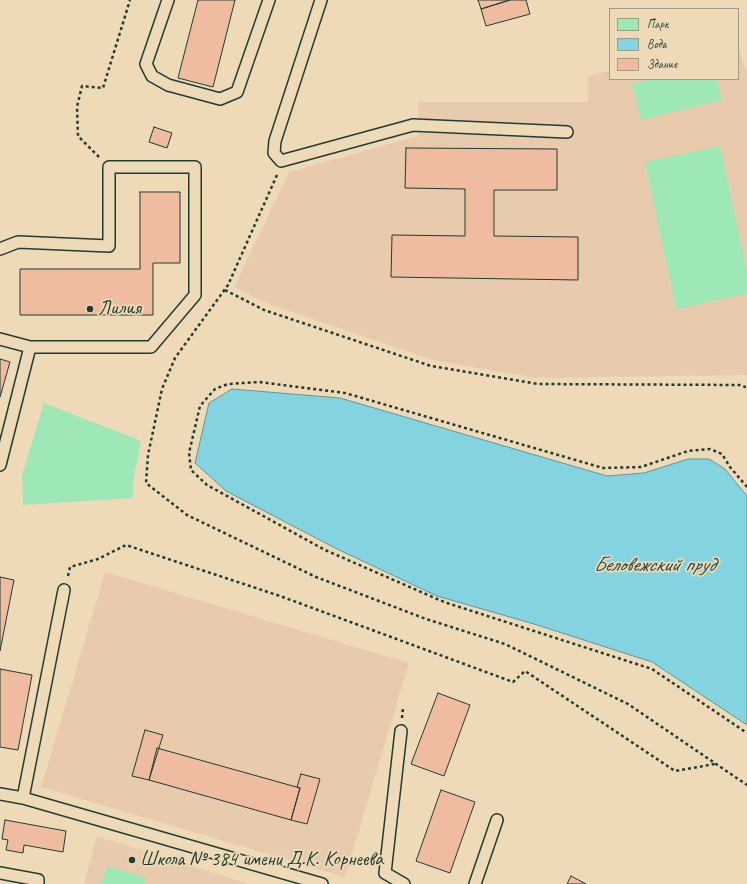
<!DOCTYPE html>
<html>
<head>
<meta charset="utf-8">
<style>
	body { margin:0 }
	#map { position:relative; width:747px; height:884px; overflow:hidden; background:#efdab8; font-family:Caveat,sans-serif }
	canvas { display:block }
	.legend { position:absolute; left:609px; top:8px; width:130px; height:72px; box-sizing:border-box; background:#efdab8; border:1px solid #9c9b83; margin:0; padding:5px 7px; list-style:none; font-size:12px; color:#1f3d34 }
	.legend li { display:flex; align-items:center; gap:8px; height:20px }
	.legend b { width:20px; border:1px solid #9c9b83 }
</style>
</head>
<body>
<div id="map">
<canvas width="747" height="884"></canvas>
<ul class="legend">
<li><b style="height:11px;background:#9ee7b6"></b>Парк</li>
<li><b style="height:11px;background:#84d3e1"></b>Вода</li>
<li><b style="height:11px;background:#efbca0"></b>Здание</li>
</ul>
</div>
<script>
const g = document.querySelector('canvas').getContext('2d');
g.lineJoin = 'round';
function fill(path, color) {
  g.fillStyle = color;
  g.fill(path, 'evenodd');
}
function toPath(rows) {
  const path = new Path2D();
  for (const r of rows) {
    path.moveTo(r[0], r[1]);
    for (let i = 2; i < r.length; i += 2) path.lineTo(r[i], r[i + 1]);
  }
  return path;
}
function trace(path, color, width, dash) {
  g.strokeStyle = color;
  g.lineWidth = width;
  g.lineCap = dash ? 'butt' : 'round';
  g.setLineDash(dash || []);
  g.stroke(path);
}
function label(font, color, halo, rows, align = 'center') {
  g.font = font + ' Caveat,sans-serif';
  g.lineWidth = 3.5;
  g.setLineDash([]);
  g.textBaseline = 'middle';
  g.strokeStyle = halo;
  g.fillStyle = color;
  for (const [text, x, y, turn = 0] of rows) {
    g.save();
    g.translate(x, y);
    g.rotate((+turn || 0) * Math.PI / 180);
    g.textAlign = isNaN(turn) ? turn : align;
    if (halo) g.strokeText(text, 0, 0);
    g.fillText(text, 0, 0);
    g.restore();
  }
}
fill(toPath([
	[739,49,747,74,747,375,536,378,433,360,271,305,234,287,289,172,418,136,418,102,588,102,588,76,610,71,610,79,738,79],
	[105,572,409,663,345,877,41,787],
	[97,836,248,884,84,884]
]), '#e7cbac');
fill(toPath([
	[653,79,717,79,722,100,641,120,632,84],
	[720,146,747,272,747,294,676,309,645,162],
	[44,403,141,441,133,482,133,498,23,505,22,475],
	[107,866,146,878,144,884,101,884]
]), '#9ee7b6');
const water = toPath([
	[232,389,340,398,607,476,644,473,688,459,709,459,725,469,747,496,747,725,652,662,534,624,437,596,337,549,226,491,195,463,209,403,232,389]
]);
fill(water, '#84d3e1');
trace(water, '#5c979c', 1);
const building = toPath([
	[198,0,235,0,213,87,178,78,198,0],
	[478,0,510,0,481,9,478,0],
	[510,0,526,0,530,14,486,26,481,9,510,0],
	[154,127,172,133,167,148,149,142,154,127],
	[406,148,557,149,557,190,494,190,494,236,578,237,578,280,391,277,392,235,465,236,465,189,405,188,406,148],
	[140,192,180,192,180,263,153,263,153,315,20,315,20,269,140,269,140,192],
	[0,359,10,362,0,397,0,359],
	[0,577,14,580,0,651,0,577],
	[0,669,32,675,18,750,0,747,0,669],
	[438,693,470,705,444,776,411,764,438,693],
	[145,730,163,735,149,780,132,776,145,730],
	[157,748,300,788,291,820,149,780,157,748],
	[301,774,320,779,307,824,291,820,300,788,297,787,301,774],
	[441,790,475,802,450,873,416,861,441,790],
	[5,820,66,831,63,852,24,845,23,853,6,850,8,840,2,839,5,820],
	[571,876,586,884,567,884,571,876]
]);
fill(building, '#efbca0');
trace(building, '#1f3d34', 1);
const service = toPath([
	[168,0,146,64,152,76,168,85,220,99,237,92,269,0],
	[321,0,275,141,274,153,281,161,413,125,567,132],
	[0,249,18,242,109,246,109,167,195,167,195,295,151,347,30,347,0,465],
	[0,339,30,347],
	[401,731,385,873,404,884],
	[0,794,23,798,322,884],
	[23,798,64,590],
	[0,873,38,880,38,884],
	[475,884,497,820]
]);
trace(service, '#1f3d34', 14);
trace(toPath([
	[99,157,78,136,77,107,82,86,103,88,130,0],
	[277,175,228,285,175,358,162,389,148,455,146,483,187,515,316,577,426,619,505,644,628,704,747,785],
	[225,290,264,310,431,366,538,384,741,385,747,388],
	[747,487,730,467,722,454,710,449,688,451,641,467,603,468,345,393,259,382,228,384,215,389,200,406,189,453,191,470,207,485,325,550,444,602,652,669,747,733],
	[68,576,70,567,98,559,126,545,280,596,513,682,525,671,675,771,715,764],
	[402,718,403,708]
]), '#1f3d34', 2.5, [3, 3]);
trace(service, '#efdab8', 11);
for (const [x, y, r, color] of [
	[90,309,4,"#1f3d34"],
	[132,860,4,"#1f3d34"]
]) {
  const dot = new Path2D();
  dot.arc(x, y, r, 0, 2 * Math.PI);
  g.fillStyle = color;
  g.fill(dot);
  trace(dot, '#efdab8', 1.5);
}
label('20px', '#1f3d34', '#efdab8', [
	["Лилия",98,309],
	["Школа № 384 имени Д.К. Корнеева",140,860]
], 'left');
label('italic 21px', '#294c45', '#efdab8', [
	["Беловежский пруд",654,565]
]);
</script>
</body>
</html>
